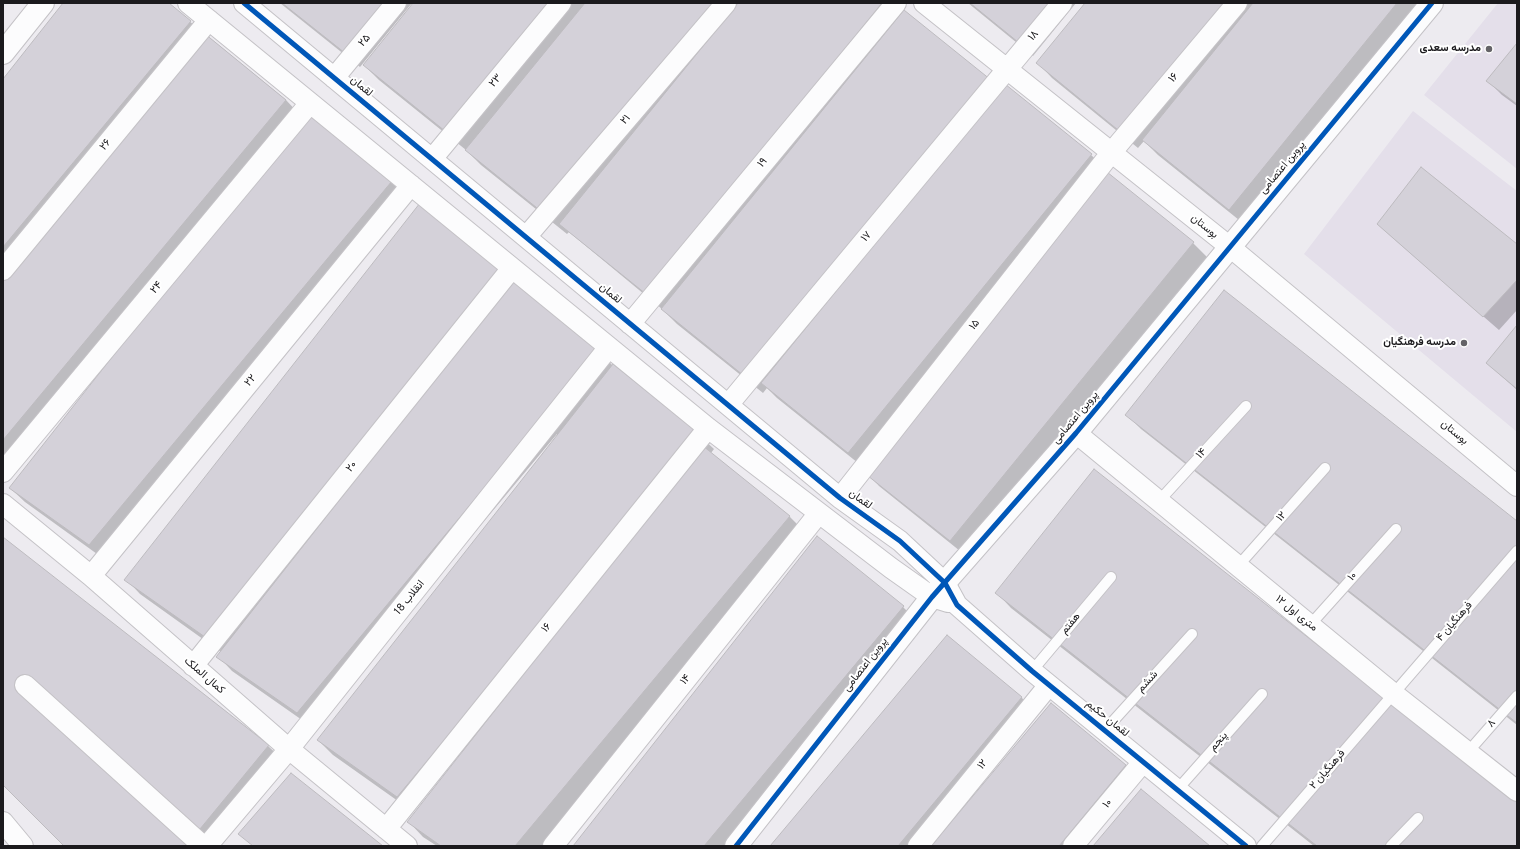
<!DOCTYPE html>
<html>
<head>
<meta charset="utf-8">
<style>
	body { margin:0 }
	#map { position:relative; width:1520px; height:849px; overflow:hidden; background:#edebf0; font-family:Overpass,sans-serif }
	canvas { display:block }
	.frame { position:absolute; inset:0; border:4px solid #1b1a1d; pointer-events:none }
</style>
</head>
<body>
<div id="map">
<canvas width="1520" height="849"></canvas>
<div class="frame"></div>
</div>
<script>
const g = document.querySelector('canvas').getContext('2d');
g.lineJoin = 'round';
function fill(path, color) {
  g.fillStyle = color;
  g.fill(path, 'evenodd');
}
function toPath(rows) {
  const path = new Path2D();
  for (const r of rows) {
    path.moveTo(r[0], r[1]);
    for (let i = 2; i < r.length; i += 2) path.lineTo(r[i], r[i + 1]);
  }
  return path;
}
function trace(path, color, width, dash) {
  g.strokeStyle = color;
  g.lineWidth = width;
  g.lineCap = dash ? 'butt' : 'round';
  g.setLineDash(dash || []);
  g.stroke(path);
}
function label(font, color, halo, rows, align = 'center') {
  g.font = font + ' Overpass,Vazirmatn,sans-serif';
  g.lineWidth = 4;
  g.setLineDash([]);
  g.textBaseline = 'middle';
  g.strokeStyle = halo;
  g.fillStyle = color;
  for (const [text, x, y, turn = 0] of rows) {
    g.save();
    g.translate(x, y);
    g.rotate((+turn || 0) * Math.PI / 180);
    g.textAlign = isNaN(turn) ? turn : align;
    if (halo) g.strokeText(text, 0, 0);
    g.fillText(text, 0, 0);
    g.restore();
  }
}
fill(toPath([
	[1498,3,1517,3,1517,169,1424,95],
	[1413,111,1517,191,1517,432,1304,254]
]), '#e4dfea');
fill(toPath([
	[64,3,167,3,286,100,300,115,3,472,3,81],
	[280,3,412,3,360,67],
	[414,3,896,3,903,10,991,81,1091,155,1106,169,863,467,777,398,767,388,763,393,677,324,662,309,569,232,567,234,481,165,466,150,379,80,364,65],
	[968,3,1076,3,1033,56],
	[1086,3,1424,3,1244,224,1158,155,1144,141,1138,148,1052,78,1038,63],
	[1517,44,1517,106,1502,95,1488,81],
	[391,182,406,197,104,559,25,502,10,488],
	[1378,224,1517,246,1517,310,1499,330,1393,238],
	[1193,243,1208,258,965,555,879,486,865,471],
	[1517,327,1517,390,1487,363],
	[599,351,613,366,699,435,714,449,711,453,790,517,804,531,542,846,437,846,423,837,409,822,464,752,462,751,412,811,333,755,318,740,558,435,557,434,312,727,232,671,218,656,221,652,140,594,126,579],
	[1127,415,1517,522,1517,725,1141,429],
	[817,537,903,607,918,622,731,846,574,846],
	[3,538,268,746,283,760,212,846,65,846,3,784],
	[997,593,1517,803,1517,846,1314,846,1011,608],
	[947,636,1022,698,1036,713,925,846,771,846],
	[1051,704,1126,766,1140,781,1086,846,932,846]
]), '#0003');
const building = toPath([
	[63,3,169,3,191,21,3,247,3,79,63,3],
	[282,3,385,3,345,53,282,3],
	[413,3,557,3,450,135,363,65,413,3],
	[585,3,729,3,552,220,465,150,585,3],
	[738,3,882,3,646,294,559,224,738,3],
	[970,3,1049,3,1018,42,970,3],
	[1085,3,1229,3,1123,134,1036,63,1085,3],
	[1253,3,1397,3,1229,210,1142,140,1253,3],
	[904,10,991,80,748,379,661,309,904,10],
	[199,29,286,100,3,440,3,279,199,29],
	[1517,43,1517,104,1486,81,1517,43],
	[1005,84,1092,154,848,453,761,383,1005,84],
	[305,112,392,181,89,545,9,488,305,112],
	[1421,167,1517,244,1517,280,1483,317,1377,224,1421,167],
	[1107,172,1194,242,950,541,863,472,1107,172],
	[420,203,507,273,205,637,124,580,420,203],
	[512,280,599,350,297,713,216,657,512,280],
	[1224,290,1517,521,1517,723,1125,415,1224,290],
	[1517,325,1517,389,1486,363,1517,325],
	[613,364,700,434,397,797,317,740,613,364],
	[703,446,790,516,515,846,441,846,407,822,703,446],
	[1094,469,1517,802,1517,846,1317,846,995,593,1094,469],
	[817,536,904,606,704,846,573,846,817,536],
	[3,537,269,745,186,846,64,846,3,785,3,537],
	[947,635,1022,697,898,846,770,846,947,635],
	[1051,703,1126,765,1059,846,931,846,1051,703],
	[291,773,383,846,253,846,238,834,291,773],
	[1141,789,1210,846,1093,846,1141,789]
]);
fill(building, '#d4d1d9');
trace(building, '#bdbbbf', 1);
const lane = toPath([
	[1159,501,1246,406],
	[1238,566,1325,468],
	[1310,625,1396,529],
	[1032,671,1111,577],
	[1105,730,1192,634],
	[1468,752,1517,696],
	[1177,790,1262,694],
	[1262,846,1517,551],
	[1391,846,1418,818]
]);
const street = toPath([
	[188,3,708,428,891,568,932,597,948,602],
	[244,3,840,498,900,541,945,583,957,605,1032,671,1246,846],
	[924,3,1230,247,1517,486],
	[334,78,396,3],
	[432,159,561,3],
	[526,237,726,3],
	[3,270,209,20],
	[630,324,896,3],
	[728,405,1062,3],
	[1076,433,1394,694,1517,791],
	[3,472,310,103],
	[840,498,1111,153,1237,3],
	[3,504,91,576,289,749,407,846],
	[91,576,411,185],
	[193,666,512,268],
	[25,685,203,846],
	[3,822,23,846],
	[386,829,708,428],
	[207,846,289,749,609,347],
	[553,846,819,513],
	[918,846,1049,685],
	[1073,846,1143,762]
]);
const secondary = toPath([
	[3,53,43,3],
	[736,846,932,597,1076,433,1432,3]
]);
trace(lane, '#c4c2c6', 12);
trace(street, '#c4c2c6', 22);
trace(secondary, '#c4c2c6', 24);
trace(lane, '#fcfcfd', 10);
trace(street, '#fcfcfd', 20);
trace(secondary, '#fcfcfd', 22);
trace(toPath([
	[244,3,840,498,900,541,945,583,957,605,1032,671,1246,846],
	[736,846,932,597,1076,433,1432,3]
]), '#0057b8', 5);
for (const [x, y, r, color] of [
	[1489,49,4,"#646367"],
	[1464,343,4,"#646367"]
]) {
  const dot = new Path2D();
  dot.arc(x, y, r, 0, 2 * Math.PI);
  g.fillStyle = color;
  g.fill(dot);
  trace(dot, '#fff', 1.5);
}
label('11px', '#1b1a1d', '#fff', [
	["۱۸",1034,36,-50],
	["۲۵",365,41,-50],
	["۱۶",1174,78,-50],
	["۲۳",496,81,-50],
	["لقمان",361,87,40],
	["۲۱",626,120,-49],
	["۲۶",106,145,-51],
	["۱۹",763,163,-50],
	["پروین اعتصامی",1283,168,-50],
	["بوستان",1204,227,39],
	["۱۷",867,237,-50],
	["۲۴",157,288,-50],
	["لقمان",610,294,40],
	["۱۵",975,325,-52],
	["۲۲",251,381,-51],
	["پروین اعتصامی",1076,418,-50],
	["بوستان",1454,433,40],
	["۱۴",1202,454,-47],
	["۲۰",352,467,-51],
	["لقمان",860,500,36],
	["۱۲",1282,517,-49],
	["۱۰",1353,577,-48],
	["انقلاب 18",410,598,-51],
	["۱۲ متری اول",1296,614,39],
	["فرهنگیان ۴",1455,622,-49],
	["هفتم",1071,624,-50],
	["۱۶",547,628,-51],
	["پروین اعتصامی",866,665,-52],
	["کمال الملک",204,676,41],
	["۱۴",686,680,-51],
	["ششم",1148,682,-48],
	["لقمان حکیم",1107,719,39],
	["۸",1492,724,-49],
	["پنجم",1219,742,-48],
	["۱۲",983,765,-51],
	["فرهنگیان ۲",1328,770,-49],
	["۱۰",1108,804,-50]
]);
label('bold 11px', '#1b1a1d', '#fff', [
	["مدرسه سعدی",1481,49],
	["مدرسه فرهنگیان",1456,343]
], 'right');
</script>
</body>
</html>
